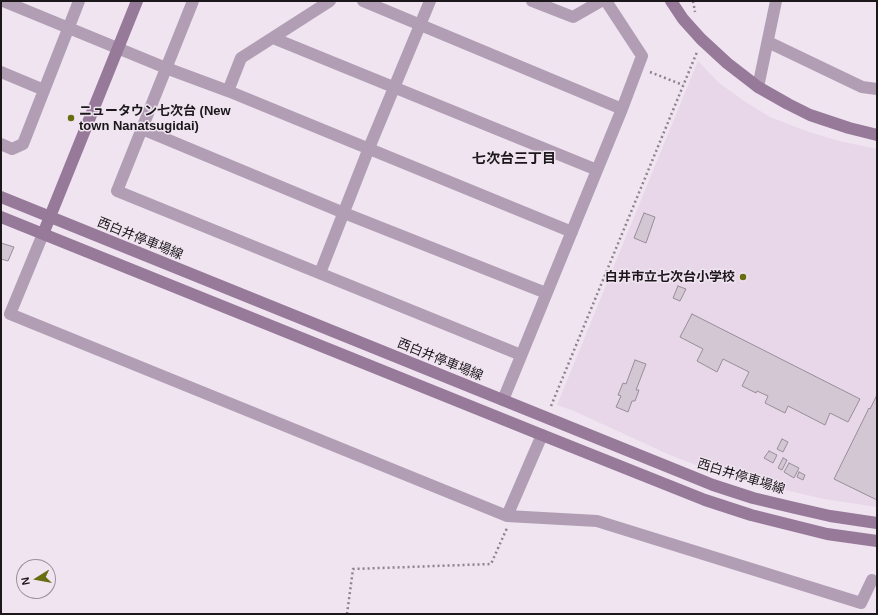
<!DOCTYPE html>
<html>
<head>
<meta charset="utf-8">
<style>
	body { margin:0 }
	#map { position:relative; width:878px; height:615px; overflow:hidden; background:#efe4f0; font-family:Arial,sans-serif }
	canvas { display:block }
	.frame { position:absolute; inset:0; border:2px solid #1b171b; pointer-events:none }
	.north { position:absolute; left:16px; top:559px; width:40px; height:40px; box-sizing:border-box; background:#efe4f0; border:1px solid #9a929b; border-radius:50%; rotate:259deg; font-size:11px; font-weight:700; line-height:16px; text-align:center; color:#1b171b }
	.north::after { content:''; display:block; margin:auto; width:14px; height:18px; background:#676d11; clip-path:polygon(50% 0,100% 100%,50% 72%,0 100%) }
</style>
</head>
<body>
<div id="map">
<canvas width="878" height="615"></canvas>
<div class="frame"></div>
<div class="north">N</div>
</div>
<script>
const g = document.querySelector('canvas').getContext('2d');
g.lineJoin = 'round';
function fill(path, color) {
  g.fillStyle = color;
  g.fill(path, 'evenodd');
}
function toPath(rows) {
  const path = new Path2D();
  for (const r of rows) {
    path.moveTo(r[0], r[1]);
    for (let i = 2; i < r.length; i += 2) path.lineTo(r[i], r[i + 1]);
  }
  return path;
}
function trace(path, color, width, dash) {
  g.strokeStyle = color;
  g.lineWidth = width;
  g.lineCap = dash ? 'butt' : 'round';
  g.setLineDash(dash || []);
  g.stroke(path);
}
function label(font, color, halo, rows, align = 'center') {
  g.font = font + ' Arial,"Noto Sans JP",sans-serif';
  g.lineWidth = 3;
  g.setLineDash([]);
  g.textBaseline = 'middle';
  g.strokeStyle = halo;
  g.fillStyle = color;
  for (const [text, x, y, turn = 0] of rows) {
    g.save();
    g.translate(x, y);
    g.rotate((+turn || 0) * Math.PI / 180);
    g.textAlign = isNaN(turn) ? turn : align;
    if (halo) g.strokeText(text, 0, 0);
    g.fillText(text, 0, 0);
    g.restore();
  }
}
fill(toPath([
	[698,61,719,83,744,101,770,117,806,131,839,141,877,149,877,507,824,499,725,476,670,455,574,411,557,405]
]), '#e8d7e9');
const building = toPath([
	[644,213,655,217,646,243,634,238,644,213],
	[1,243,14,247,8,261,1,259,1,243],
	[678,286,686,289,680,301,673,298,678,286],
	[692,314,860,399,848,422,830,413,825,425,788,406,785,413,765,403,768,396,757,391,756,393,742,386,749,372,723,359,717,372,697,361,703,349,680,337,692,314],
	[635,360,646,364,636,390,639,390,635,401,632,401,628,412,616,407,621,396,618,395,623,383,626,384,635,360],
	[876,397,877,398,877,500,834,479,869,408,870,409,876,397],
	[782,439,788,442,783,452,777,449,782,439],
	[769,451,777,455,773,463,764,458,769,451],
	[783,458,787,460,782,470,778,468,783,458],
	[789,463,799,468,794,478,784,472,789,463],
	[799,472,805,475,803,480,797,477,799,472]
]);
fill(building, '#d2c7d3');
trace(building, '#988e99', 1);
trace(toPath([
	[693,1,695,12],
	[650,72,683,85],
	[551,406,697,52],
	[347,614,353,569,491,564,507,528]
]), '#8c848c', 2.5, [2, 3]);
trace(toPath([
	[3,1,166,68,228,91,572,232],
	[193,1,117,191,521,355],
	[363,1,622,109],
	[532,1,573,17,601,1],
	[273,38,597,170],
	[768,42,862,87,877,89],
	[1,72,44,90],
	[758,87,776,1],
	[228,91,241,58,330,1],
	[142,129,344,213,546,293],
	[1,144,12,149,23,144,79,1],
	[43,234,10,314,507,516,542,435],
	[320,273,369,148,430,1],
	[503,400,622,109,642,56,606,1],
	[507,516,597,521,861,603,872,580]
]), '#b29eb4', 12);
trace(toPath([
	[671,1,683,19,701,39,727,63,758,87,788,104,810,115,849,128,877,135],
	[1,197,713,485,753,498,795,508,830,516,877,523],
	[1,217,542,435,705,500,751,515,827,534,877,541],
	[43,234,137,1]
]), '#97799a', 12);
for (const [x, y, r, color] of [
	[71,118,4,"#676d11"],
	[743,277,4,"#676d11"]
]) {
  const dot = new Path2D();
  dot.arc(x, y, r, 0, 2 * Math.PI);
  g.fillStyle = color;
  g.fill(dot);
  trace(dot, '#efe4f0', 1.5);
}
label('bold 13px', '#1b171b', '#efe4f0', [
	["ニュータウン七次台 (New",79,111],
	["town Nanatsugidai)",79,126],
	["白井市立七次台小学校",735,277,"right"]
], 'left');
label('13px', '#1b171b', '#efe4f0', [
	["西白井停車場線",140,239,22],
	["西白井停車場線",440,360,22],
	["西白井停車場線",741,477,17]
]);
label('bold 14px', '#1b171b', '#efe4f0', [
	["七次台三丁目",514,159]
]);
</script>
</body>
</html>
